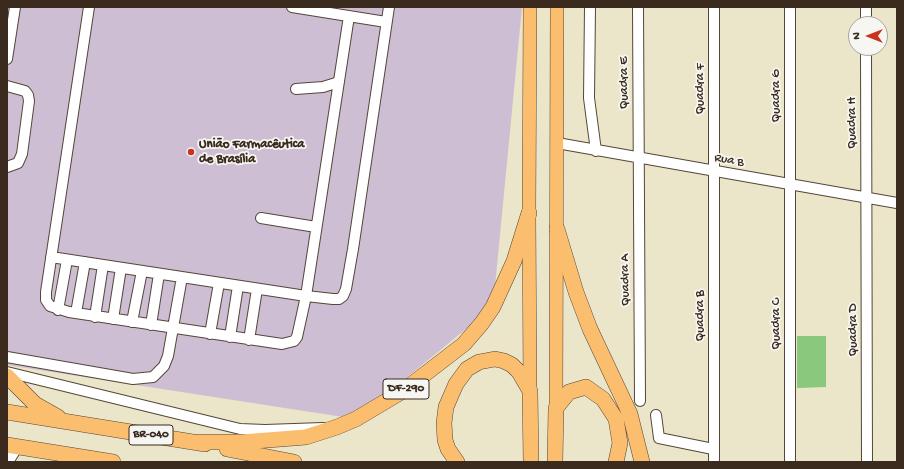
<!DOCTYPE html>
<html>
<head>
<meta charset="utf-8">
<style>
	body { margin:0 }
	#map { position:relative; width:904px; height:469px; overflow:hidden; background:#ebe5c9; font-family:"Gochi Hand",sans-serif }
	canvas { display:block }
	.frame { position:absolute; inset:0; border:8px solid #3b2a1e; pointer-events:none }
	.north { position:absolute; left:848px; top:16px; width:40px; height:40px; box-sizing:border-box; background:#f6f6f2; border:1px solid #aba49d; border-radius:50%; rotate:270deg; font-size:11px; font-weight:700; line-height:16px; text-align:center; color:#3b2a1e }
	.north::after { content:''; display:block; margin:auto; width:14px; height:18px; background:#c8321e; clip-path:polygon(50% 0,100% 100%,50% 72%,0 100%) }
</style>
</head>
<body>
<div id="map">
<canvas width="904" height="469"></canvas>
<div class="frame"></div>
<div class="north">N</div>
</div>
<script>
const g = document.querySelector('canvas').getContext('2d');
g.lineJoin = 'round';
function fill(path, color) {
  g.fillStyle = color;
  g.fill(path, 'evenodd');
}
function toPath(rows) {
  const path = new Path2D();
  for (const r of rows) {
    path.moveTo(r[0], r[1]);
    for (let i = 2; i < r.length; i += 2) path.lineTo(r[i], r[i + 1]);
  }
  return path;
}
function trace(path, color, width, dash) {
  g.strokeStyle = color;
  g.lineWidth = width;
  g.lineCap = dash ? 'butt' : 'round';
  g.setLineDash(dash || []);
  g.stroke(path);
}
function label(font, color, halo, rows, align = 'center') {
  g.font = font + ' "Gochi Hand",sans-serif';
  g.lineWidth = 3.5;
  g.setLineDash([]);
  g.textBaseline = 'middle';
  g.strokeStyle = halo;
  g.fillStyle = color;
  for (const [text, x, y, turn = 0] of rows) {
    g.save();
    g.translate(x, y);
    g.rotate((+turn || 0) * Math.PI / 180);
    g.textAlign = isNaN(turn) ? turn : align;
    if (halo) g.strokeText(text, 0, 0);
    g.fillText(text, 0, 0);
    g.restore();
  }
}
fill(toPath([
	[7,7,522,7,493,307,356,419,7,365]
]), '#cdbed3');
fill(toPath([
	[797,336,826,336,826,387,797,388]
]), '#8ac87e');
const minor = toPath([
	[89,7,46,292,46,300,50,306,69,312,282,344,294,341,297,337,306,296,349,16],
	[292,7,386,22],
	[590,7,589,98,596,151],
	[638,7,640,401],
	[714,7,714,462],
	[866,7,866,24],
	[866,48,867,462],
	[7,59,15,7],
	[7,86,25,91,28,95,29,101,22,154,18,163,7,167],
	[296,89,323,87,339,82],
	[557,143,897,203],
	[261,218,316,227],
	[51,257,306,296,333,299,339,299,343,296,346,289,353,249,389,7],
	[58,310,67,260],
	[76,313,85,262],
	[95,317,103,265],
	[113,319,121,268],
	[132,322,142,271],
	[151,325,159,274],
	[210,334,219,283],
	[230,337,238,286],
	[249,340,257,289],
	[7,357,133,379,153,377,164,366,168,356,182,277],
	[7,372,240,429,265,430,323,428],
	[656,415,659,438,713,449],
	[8,462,18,446],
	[790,462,790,7]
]);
const major = toPath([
	[530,7,529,213,530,391],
	[556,408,557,7]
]);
const highway = toPath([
	[557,229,576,292,590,329,630,414,642,462],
	[7,376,35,404,58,417],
	[7,412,205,444],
	[196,442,242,442,306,437,337,427,356,419,403,391,464,344,482,323,493,307,514,261,529,213],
	[7,445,113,462],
	[227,449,294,462],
	[457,462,448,449,445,440,444,423,446,407,456,384,467,369,479,362,495,359,504,361,512,365,519,372,530,391,531,462],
	[555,462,556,408,569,392,586,387,603,399,616,419,620,443,616,462]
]);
trace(minor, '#554638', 12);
trace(major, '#554638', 14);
trace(highway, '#554638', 16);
trace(minor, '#fff', 10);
trace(major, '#fbbd6e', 13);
trace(highway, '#fbbd6e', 15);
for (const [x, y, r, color] of [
	[191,152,4,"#c8321e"]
]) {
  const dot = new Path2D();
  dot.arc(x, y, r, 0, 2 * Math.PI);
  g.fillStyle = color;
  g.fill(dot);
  trace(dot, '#f6f6f2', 1.5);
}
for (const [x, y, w] of [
	[406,389,46],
	[151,435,44]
]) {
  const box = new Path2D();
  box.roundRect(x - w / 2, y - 10, w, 20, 3);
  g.fillStyle = '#f6f6f2';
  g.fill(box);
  trace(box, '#3b2a1e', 1);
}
label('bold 12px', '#3b2a1e', null, [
	["DF-290",406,389],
	["BR-040",151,435]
]);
label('13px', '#3b2a1e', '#f6f6f2', [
	["Quadra E",625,83,-90],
	["Quadra F",701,89,-90],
	["Quadra G",777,96,-90],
	["Quadra H",853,123,-90],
	["Rua B",729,161,10],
	["Quadra A",626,280,-91],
	["Quadra B",701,316,-90],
	["Quadra C",777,324,-90],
	["Quadra D",854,330,-90]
]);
label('bold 13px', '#3b2a1e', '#f6f6f2', [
	["União Farmacêutica",199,145],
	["de Brasília",199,160]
], 'left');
</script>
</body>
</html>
